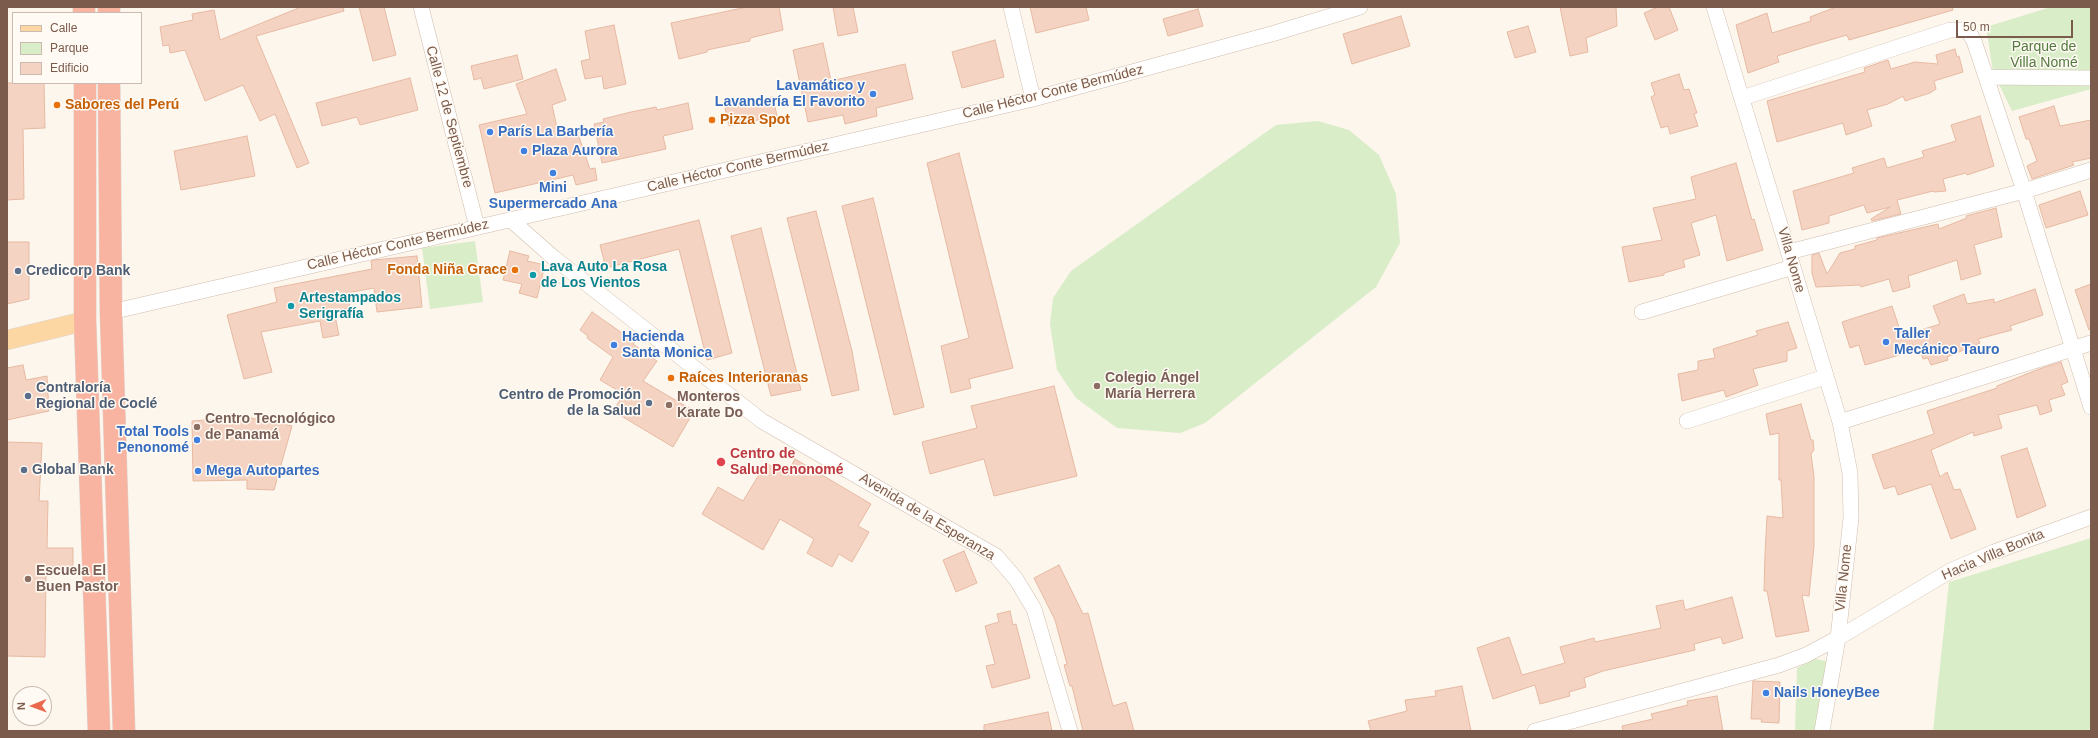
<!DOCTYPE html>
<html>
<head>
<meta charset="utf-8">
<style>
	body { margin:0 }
	#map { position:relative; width:2098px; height:738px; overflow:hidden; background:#fdf6ec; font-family:Arial,sans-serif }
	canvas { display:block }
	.frame { position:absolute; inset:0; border:8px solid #7b5b4c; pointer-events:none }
	.legend { position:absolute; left:12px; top:12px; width:130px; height:72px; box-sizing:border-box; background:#fffaf3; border:1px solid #cabab0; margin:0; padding:5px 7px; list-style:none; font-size:12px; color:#7b5b4c }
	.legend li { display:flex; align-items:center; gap:8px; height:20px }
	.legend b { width:20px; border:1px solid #cabab0 }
	.north { position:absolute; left:12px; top:686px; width:40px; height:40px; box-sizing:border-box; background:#fffaf3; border:1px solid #cabab0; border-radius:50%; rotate:269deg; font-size:11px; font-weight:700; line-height:16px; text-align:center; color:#7b5b4c }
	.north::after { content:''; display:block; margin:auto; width:14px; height:18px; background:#ea694e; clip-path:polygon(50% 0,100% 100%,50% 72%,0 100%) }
	.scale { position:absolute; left:1956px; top:20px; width:117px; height:18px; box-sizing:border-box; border:2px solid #7b5b4c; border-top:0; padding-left:5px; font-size:12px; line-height:14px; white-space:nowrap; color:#7b5b4c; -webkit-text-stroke:3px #fffaf3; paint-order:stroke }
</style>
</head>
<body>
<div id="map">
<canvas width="2098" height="738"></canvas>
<div class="frame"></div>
<ul class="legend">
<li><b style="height:5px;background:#fdd7a3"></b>Calle</li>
<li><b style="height:11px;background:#d9edc8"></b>Parque</li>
<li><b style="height:11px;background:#f4d3c2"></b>Edificio</li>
</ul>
<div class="north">N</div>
<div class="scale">50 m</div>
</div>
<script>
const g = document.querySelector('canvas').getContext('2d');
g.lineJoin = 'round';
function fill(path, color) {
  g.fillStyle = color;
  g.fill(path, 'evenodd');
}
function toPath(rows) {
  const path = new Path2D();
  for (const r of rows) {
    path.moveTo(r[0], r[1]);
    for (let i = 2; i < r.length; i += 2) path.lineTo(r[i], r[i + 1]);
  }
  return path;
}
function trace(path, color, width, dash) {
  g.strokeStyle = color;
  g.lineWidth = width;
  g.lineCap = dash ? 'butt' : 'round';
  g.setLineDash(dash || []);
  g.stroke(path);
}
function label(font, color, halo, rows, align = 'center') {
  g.font = font + ' Arial,sans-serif';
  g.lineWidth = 3;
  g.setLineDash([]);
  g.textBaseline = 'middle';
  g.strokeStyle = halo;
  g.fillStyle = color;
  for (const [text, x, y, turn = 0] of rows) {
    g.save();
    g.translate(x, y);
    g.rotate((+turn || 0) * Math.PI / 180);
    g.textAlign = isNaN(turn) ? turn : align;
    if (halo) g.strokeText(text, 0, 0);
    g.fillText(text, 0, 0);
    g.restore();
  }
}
fill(toPath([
	[2051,7,2091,7,2091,89,2012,111,1993,72,1986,27],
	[1318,121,1349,130,1379,155,1396,194,1400,243,1376,287,1205,423,1180,433,1117,428,1076,398,1057,370,1050,324,1053,298,1071,271,1276,125],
	[475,241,483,302,430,309,422,248],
	[2091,538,2091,731,1933,731,1949,582],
	[1815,659,1832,662,1818,731,1795,731,1797,668]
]), '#d9edc8');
const building = toPath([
	[301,7,343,7,344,11,256,36,309,163,297,168,275,114,260,121,243,85,205,101,185,50,170,53,169,45,163,46,160,27,193,20,192,14,214,10,220,40,301,7],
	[359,7,384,7,396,55,373,61,359,7],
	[747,7,779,7,783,30,750,38,750,41,707,50,707,52,679,59,671,23,747,7],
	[833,7,853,7,858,32,838,36,833,7],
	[1030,7,1086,7,1089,20,1036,33,1030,7],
	[1560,7,1616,7,1617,26,1586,38,1588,52,1570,56,1560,7],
	[1658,7,1669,7,1678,30,1655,40,1644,13,1658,7],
	[1836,7,1952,7,1953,10,1849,40,1847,35,1809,46,1777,56,1779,62,1748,73,1736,25,1767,13,1772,33,1811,21,1810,17,1836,7],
	[1198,9,1203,26,1168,36,1163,19,1198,9],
	[1401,16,1410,46,1352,64,1343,34,1401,16],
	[614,25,626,84,604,89,602,76,585,79,581,61,590,59,585,31,614,25],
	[1528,26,1536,52,1515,58,1507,32,1528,26],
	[995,40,1004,77,962,88,952,52,995,40],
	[823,43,831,81,905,64,913,99,876,108,877,116,845,124,843,115,808,122,793,50,823,43],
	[1955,49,1957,57,1959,56,1963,72,1934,81,1936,89,1930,93,1905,101,1903,96,1888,104,1867,110,1872,126,1846,135,1843,123,1777,142,1767,101,1865,72,1864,68,1888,60,1891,69,1915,62,1938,64,1936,55,1955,49],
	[517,55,523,79,484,89,481,78,474,80,471,66,517,55],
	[556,69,566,100,552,105,558,132,576,128,590,169,595,168,597,180,576,185,573,175,495,193,479,125,527,114,516,84,556,69],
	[1679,74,1684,90,1689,89,1697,113,1694,114,1698,126,1670,134,1668,126,1661,128,1651,97,1655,95,1651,83,1679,74],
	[410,78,418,110,360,125,357,117,322,126,316,103,410,78],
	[7,83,44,83,45,128,23,129,24,199,7,200,7,83],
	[773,97,777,116,729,126,725,108,773,97],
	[688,103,693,129,663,136,666,149,602,163,594,124,604,122,603,119,631,112,656,107,657,110,688,103],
	[2054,106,2060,126,2091,120,2091,158,2072,162,2074,165,2032,179,2027,166,2037,161,2029,139,2026,139,2019,117,2054,106],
	[1980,116,1994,166,1967,175,1966,173,1943,179,1946,191,1934,192,1933,191,1897,200,1901,214,1872,221,1871,219,1890,207,1867,213,1864,205,1829,216,1829,223,1802,230,1793,191,1854,173,1852,168,1884,158,1887,168,1924,157,1922,151,1956,141,1951,125,1980,116],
	[247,136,255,176,181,190,174,151,247,136],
	[959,153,1013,368,969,379,971,388,951,393,941,346,969,338,927,163,959,153],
	[1736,163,1752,220,1754,219,1763,250,1727,261,1716,215,1691,223,1700,255,1683,260,1685,267,1664,273,1664,275,1629,282,1622,247,1662,240,1653,208,1696,199,1691,177,1736,163],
	[2080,191,2088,215,2046,228,2039,205,2080,191],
	[873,198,924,407,894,415,842,206,873,198],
	[1996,208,2002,237,1974,245,1981,274,1961,280,1957,260,1908,276,1910,287,1893,292,1889,279,1861,287,1860,285,1816,287,1812,273,1812,255,1819,253,1827,274,1840,253,1855,249,1855,246,1877,240,1877,238,1938,224,1939,229,1967,218,1966,216,1996,208],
	[816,211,852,351,859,390,832,396,787,218,816,211],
	[699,220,732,353,707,360,679,249,606,268,600,245,699,220],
	[761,228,801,390,771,396,731,236,761,228],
	[7,242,29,242,29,299,7,304,7,242],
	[510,251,529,256,527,261,545,265,537,298,519,293,522,284,503,280,510,251],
	[417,256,422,307,377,312,374,288,347,293,350,308,334,311,339,335,323,338,320,321,261,332,272,372,244,379,227,315,277,302,274,288,372,269,371,261,374,260,417,256],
	[2091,284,2091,329,2089,330,2075,290,2091,284],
	[2035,289,2043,315,2010,326,2012,330,1978,339,1980,343,1947,357,1948,360,1931,365,1928,358,1923,359,1920,349,1865,365,1859,345,1850,348,1842,322,1892,306,1902,336,1940,324,1933,306,1964,294,1967,304,1994,299,1994,303,2035,289],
	[592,312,635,342,633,344,657,361,643,381,694,411,673,447,613,411,624,394,600,380,613,357,587,338,588,336,580,330,592,312],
	[1788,322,1797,348,1787,351,1787,361,1753,369,1758,385,1726,397,1724,390,1682,401,1678,374,1698,370,1698,361,1715,358,1713,349,1758,335,1756,331,1788,322],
	[2061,362,2068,382,2061,385,2065,395,2049,400,2052,411,2040,415,2037,405,1998,415,2002,428,1974,436,1973,432,1931,450,1940,477,1947,472,1954,490,1960,489,1976,529,1951,539,1931,484,1898,495,1895,486,1884,489,1872,455,1934,434,1927,411,1997,388,1997,386,2039,369,2061,362],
	[23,365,26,380,47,376,49,411,7,420,7,368,23,365],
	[1054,386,1077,476,994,496,984,459,930,474,922,442,977,428,971,406,1054,386],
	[1801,404,1811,440,1813,440,1814,450,1811,454,1814,477,1814,546,1809,596,1802,595,1809,631,1776,637,1767,591,1764,591,1765,554,1767,516,1783,518,1781,480,1779,480,1779,433,1770,435,1766,414,1801,404],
	[246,417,292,426,274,490,247,489,247,480,193,481,192,421,246,417],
	[7,442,42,443,39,501,48,501,47,548,73,548,73,570,46,571,45,657,7,656,7,442],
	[2027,448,2046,506,2017,518,2001,456,2027,448],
	[795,459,871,504,858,526,869,532,852,562,839,554,832,567,807,553,814,539,780,519,763,550,702,514,718,487,743,501,766,463,786,475,795,459],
	[964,551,977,583,956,592,943,560,964,551],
	[1059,565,1083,614,1088,613,1113,706,1126,702,1134,731,1083,731,1072,686,1070,686,1064,665,1067,664,1055,620,1034,578,1059,565],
	[1732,597,1743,638,1723,644,1721,637,1694,644,1695,650,1603,671,1584,678,1586,687,1569,692,1570,696,1540,704,1535,685,1493,699,1477,648,1509,637,1522,675,1565,663,1560,647,1594,638,1595,642,1661,628,1656,606,1683,600,1685,610,1732,597],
	[1010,611,1013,625,1016,624,1030,678,992,688,986,666,995,664,985,626,999,622,997,614,1010,611],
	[1753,681,1780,682,1779,723,1761,722,1762,719,1751,719,1753,681],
	[1462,686,1471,731,1371,731,1368,721,1407,711,1405,700,1436,696,1435,691,1462,686],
	[1717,696,1723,731,1623,731,1622,726,1653,719,1651,714,1688,705,1687,701,1717,696],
	[1048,712,1052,731,984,731,984,725,1048,712]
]);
fill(building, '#f4d3c2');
trace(building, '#e7b9a2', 1);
const minor = toPath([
	[421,7,477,227],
	[1011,7,1033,99],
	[1714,7,1840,422,1850,473,1851,518,1838,638,1822,731],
	[1986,77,2091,78],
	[1742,98,1950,30,1965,30,1970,34,1974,41,2024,191,2091,407],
	[511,220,554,258,762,421,996,556,1016,579,1034,609,1070,731],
	[1789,252,2024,191,2091,170],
	[111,312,1033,99,1275,33,1360,7],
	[1642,312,1793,267],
	[1687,421,1825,377],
	[1840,422,2091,343],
	[1535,731,1779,665,1806,655,1838,638,1950,571,1994,552,2091,517]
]);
const major = toPath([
	[7,340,85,321]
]);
const highway = toPath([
	[84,7,84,13],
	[109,7,109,13],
	[85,83,85,321,99,731],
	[109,83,111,312,124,731]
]);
trace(minor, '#d1bdaf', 16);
trace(major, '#ddd4d0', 20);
trace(highway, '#ddd4d0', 23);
trace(minor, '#fff', 15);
trace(major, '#fdd7a3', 19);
trace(highway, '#f8b4a1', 22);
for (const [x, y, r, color] of [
	[873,94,4,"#3f7fe0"],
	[57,105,4,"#e8710a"],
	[712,120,4,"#e8710a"],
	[490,132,4,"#3f7fe0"],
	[524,151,4,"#3f7fe0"],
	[553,173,4,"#3f7fe0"],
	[515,270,4,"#e8710a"],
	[18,271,4,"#5c6f8a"],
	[533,275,4,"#0f9aa8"],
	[291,306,4,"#0f9aa8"],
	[1886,342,4,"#3f7fe0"],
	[614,345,4,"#3f7fe0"],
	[671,378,4,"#e8710a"],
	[1097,386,4,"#8d6e63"],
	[28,396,4,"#5c6f8a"],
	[649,403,4,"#5c6f8a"],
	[669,405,4,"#8d6e63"],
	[197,427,4,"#8d6e63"],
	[197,440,4,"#3f7fe0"],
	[721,462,5,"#e0444e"],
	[24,470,4,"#5c6f8a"],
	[198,471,4,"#3f7fe0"],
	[28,579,4,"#8d6e63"],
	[1766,693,4,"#3f7fe0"]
]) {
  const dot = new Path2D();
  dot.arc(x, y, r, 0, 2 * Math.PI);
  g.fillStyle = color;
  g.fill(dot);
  trace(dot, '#fffaf3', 1.5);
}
label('14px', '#547a41', '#fffaf3', [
	["Parque de",2044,47],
	["Villa Nomé",2044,63]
]);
label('bold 14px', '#366cbe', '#fffaf3', [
	["Lavamático y",865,86,"right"],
	["Lavandería El Favorito",865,102,"right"],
	["París La Barbería",498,132],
	["Plaza Aurora",532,151],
	["Mini",553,188,"center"],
	["Supermercado Ana",553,204,"center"],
	["Taller",1894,334],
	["Mecánico Tauro",1894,350],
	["Hacienda",622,337],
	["Santa Monica",622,353],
	["Total Tools",189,432,"right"],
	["Penonomé",189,448,"right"],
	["Mega Autopartes",206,471],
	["Nails HoneyBee",1774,693]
], 'left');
label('14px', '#7b5b4c', '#fffaf3', [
	["Calle Héctor Conte Bermúdez",1053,92,-14],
	["Calle 12 de Septiembre",449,117,75],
	["Calle Héctor Conte Bermúdez",738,167,-13],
	["Calle Héctor Conte Bermúdez",398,245,-13],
	["Villa Nome",1791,260,74],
	["Avenida de la Esperanza",927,517,31],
	["Hacia Villa Bonita",1993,555,-23],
	["Villa Nome",1844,578,-84]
]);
label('bold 14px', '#c56008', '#fffaf3', [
	["Sabores del Perú",65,105],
	["Pizza Spot",720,120],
	["Fonda Niña Grace",507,270,"right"],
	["Raíces Interioranas",679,378]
], 'left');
label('bold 14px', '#0d838f', '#fffaf3', [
	["Lava Auto La Rosa",541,267],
	["de Los Vientos",541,283],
	["Artestampados",299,298],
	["Serigrafía",299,314]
], 'left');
label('bold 14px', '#4e5e75', '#fffaf3', [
	["Credicorp Bank",26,271],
	["Contraloría",36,388],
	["Regional de Coclé",36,404],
	["Centro de Promoción",641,395,"right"],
	["de la Salud",641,411,"right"],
	["Global Bank",32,470]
], 'left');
label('bold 14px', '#785e54', '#fffaf3', [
	["Colegio Ángel",1105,378],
	["María Herrera",1105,394],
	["Monteros",677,397],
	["Karate Do",677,413],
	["Centro Tecnológico",205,419],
	["de Panamá",205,435],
	["Escuela El",36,571],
	["Buen Pastor",36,587]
], 'left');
label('bold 14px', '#be3a42', '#fffaf3', [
	["Centro de",730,454],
	["Salud Penonomé",730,470]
], 'left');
</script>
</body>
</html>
